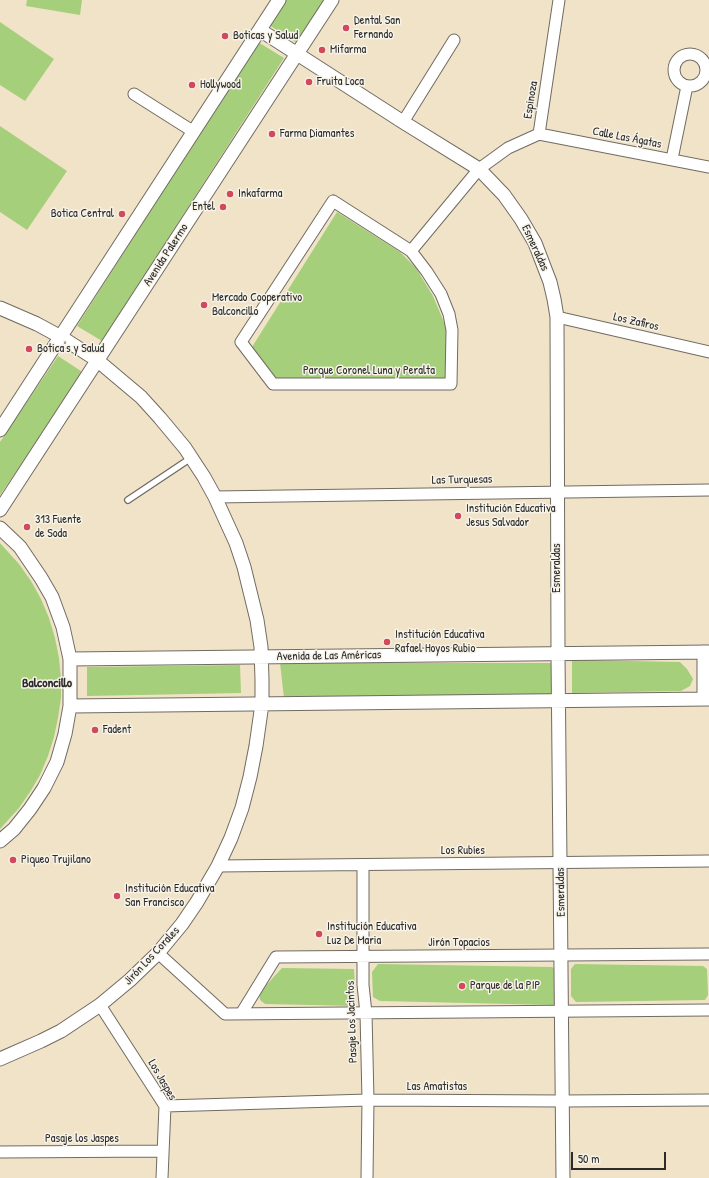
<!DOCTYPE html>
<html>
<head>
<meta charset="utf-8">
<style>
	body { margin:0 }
	#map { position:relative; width:709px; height:1178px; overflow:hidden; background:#f1e3c8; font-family:"Patrick Hand",sans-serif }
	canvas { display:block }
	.scale { position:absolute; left:571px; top:1152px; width:95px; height:18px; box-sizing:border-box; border:2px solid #2b2b2b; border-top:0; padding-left:5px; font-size:12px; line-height:14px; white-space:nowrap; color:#2b2b2b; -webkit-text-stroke:3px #f7f3e8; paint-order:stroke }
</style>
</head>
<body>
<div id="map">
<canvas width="709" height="1178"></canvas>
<div class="scale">50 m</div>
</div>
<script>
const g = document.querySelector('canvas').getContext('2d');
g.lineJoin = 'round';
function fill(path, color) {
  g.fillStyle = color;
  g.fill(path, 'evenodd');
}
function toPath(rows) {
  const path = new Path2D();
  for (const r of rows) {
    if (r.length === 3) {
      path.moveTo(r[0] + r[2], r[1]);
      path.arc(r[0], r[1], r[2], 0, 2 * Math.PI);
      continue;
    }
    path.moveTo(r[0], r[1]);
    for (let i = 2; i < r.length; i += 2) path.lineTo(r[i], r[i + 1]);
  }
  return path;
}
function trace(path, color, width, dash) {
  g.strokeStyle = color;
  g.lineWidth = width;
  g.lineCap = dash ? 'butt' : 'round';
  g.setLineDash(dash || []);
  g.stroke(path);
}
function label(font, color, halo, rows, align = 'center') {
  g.font = font + ' "Patrick Hand",sans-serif';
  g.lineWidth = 3;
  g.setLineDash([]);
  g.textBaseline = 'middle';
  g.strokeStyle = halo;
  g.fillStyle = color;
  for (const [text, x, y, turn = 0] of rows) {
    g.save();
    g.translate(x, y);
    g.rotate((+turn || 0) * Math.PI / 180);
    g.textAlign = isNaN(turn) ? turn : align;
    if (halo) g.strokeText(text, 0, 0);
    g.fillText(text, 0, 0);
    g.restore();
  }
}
fill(toPath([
	[27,0,82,0,80,15,26,6],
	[285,0,325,0,297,43,269,25],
	[0,22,54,59,25,101,0,85],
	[258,42,284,58,102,341,77,326],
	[0,126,67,171,27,230,0,212],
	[337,212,400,252,416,268,433,296,446,327,446,378,277,379,252,347],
	[58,356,84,373,0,495,0,442],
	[0,543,19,564,31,581,41,599,49,618,55,638,59,658,61,679,61,698,58,718,54,737,48,756,40,775,30,792,19,808,0,829],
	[572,660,680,662,687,669,693,679,690,686,681,691,572,693],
	[280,663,551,663,551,694,284,698],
	[240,665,241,693,87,696,87,667],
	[378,964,552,967,557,970,556,1000,554,1005,380,1001,373,997,372,972],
	[575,964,703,966,707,969,708,995,705,1000,576,1002,571,996,571,969],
	[282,968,354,969,356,1006,265,1004,260,1000,259,993]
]), '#a5cf7a');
const service = toPath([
	[128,500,191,458]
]);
const minor = toPath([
	[690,70,16],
	[134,94,194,132],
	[403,122,454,40],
	[539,134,709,167],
	[539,134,559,0],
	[672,159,687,86],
	[333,201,411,251,427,272,441,294,449,314,452,330,451,384,273,384,241,342,333,201],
	[411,251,479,169,508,148,539,134],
	[557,317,709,352],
	[215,497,709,490],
	[363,865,363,985,366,1013,368,1100,367,1178],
	[218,866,709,861],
	[158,953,225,1014,709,1010],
	[100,1005,165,1106,162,1178],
	[241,1014,276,957,709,954],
	[165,1106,368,1100,563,1101,709,1100],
	[0,1152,163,1151]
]);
const tertiary = toPath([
	[260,30,403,122,479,169,504,195,521,219,535,243,550,282,554,299,557,317,558,654,563,1178],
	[0,308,37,324,61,337,97,360,141,397,160,418,185,448,204,477,215,497,236,543,244,567,257,620,261,647,262,680,262,704,256,746,250,777,242,808,231,838,218,866,197,902,182,924,158,953,130,980,100,1005,61,1031,41,1041,0,1059],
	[0,430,279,0],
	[0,510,332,0],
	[0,528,20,547,41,578,52,597,63,627,70,659,70,706,65,734,57,762,44,788,30,809,14,829,0,841],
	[704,652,704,699],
	[70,659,709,652],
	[70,706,709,699]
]);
trace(service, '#706b62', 8);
trace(minor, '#706b62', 13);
trace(tertiary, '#706b62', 15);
trace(service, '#fff', 5.5);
trace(minor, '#fff', 11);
trace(tertiary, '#fff', 13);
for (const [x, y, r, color] of [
	[346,28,4,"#d1495b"],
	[225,36,4,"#d1495b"],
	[322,50,4,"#d1495b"],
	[309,82,4,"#d1495b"],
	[192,85,4,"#d1495b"],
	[272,134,4,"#d1495b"],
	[230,194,4,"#d1495b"],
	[223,207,4,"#d1495b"],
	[122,214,4,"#d1495b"],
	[204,305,4,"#d1495b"],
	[29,349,4,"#d1495b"],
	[458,516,4,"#d1495b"],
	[27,527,4,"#d1495b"],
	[387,642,4,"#d1495b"],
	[95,730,4,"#d1495b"],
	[13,860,4,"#d1495b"],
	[117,896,4,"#d1495b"],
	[319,934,4,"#d1495b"],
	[462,986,4,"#d1495b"]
]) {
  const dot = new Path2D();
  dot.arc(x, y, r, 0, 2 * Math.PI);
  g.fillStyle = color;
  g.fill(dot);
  trace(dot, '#f7f3e8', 1.5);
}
label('12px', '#2b2b2b', '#f7f3e8', [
	["Dental San",354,21],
	["Fernando",354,35],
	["Boticas y Salud",233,36],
	["Mifarma",330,50],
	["Fruita Loca",317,82],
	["Hollywood",200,85],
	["Farma Diamantes",280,134],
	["Inkafarma",238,194],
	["Entel",215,207,"right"],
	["Botica Central",114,214,"right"],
	["Mercado Cooperativo",212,298],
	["Balconcillo",212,312],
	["Botica's y Salud",37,349],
	["Institución Educativa",466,509],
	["Jesus Salvador",466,523],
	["313 Fuente",35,520],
	["de Soda",35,534],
	["Institución Educativa",395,635],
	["Rafael Hoyos Rubio",395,649],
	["Fadent",103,730],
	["Piqueo Trujilano",21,860],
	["Institución Educativa",125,889],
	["San Francisco",125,903],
	["Institución Educativa",327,927],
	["Luz De Maria",327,941],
	["Parque de la PIP",470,986]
], 'left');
label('12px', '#2b2b2b', '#f7f3e8', [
	["Espinoza",531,100,-81],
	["Calle Las Ágatas",627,138,11],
	["Esmeraldas",535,248,65],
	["Avenida Palermo",166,255,-57],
	["Los Zafiros",636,322,13],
	["Parque Coronel Luna y Peralta",369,371],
	["Las Turquesas",462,480,-1],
	["Esmeraldas",557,568,-90],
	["Avenida de Las Américas",329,656,-1],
	["Los Rubíes",463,851],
	["Esmeraldas",561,892,-91],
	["Jirón Topacios",459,943],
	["Jirón Los Corales",152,956,-47],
	["Pasaje Los Jacintos",352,1022,-92],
	["Los Jaspes",162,1080,60],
	["Las Amatistas",437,1087],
	["Pasaje los Jaspes",82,1139]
]);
label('bold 13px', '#2b2b2b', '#f7f3e8', [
	["Balconcillo",47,684]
]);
</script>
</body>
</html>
